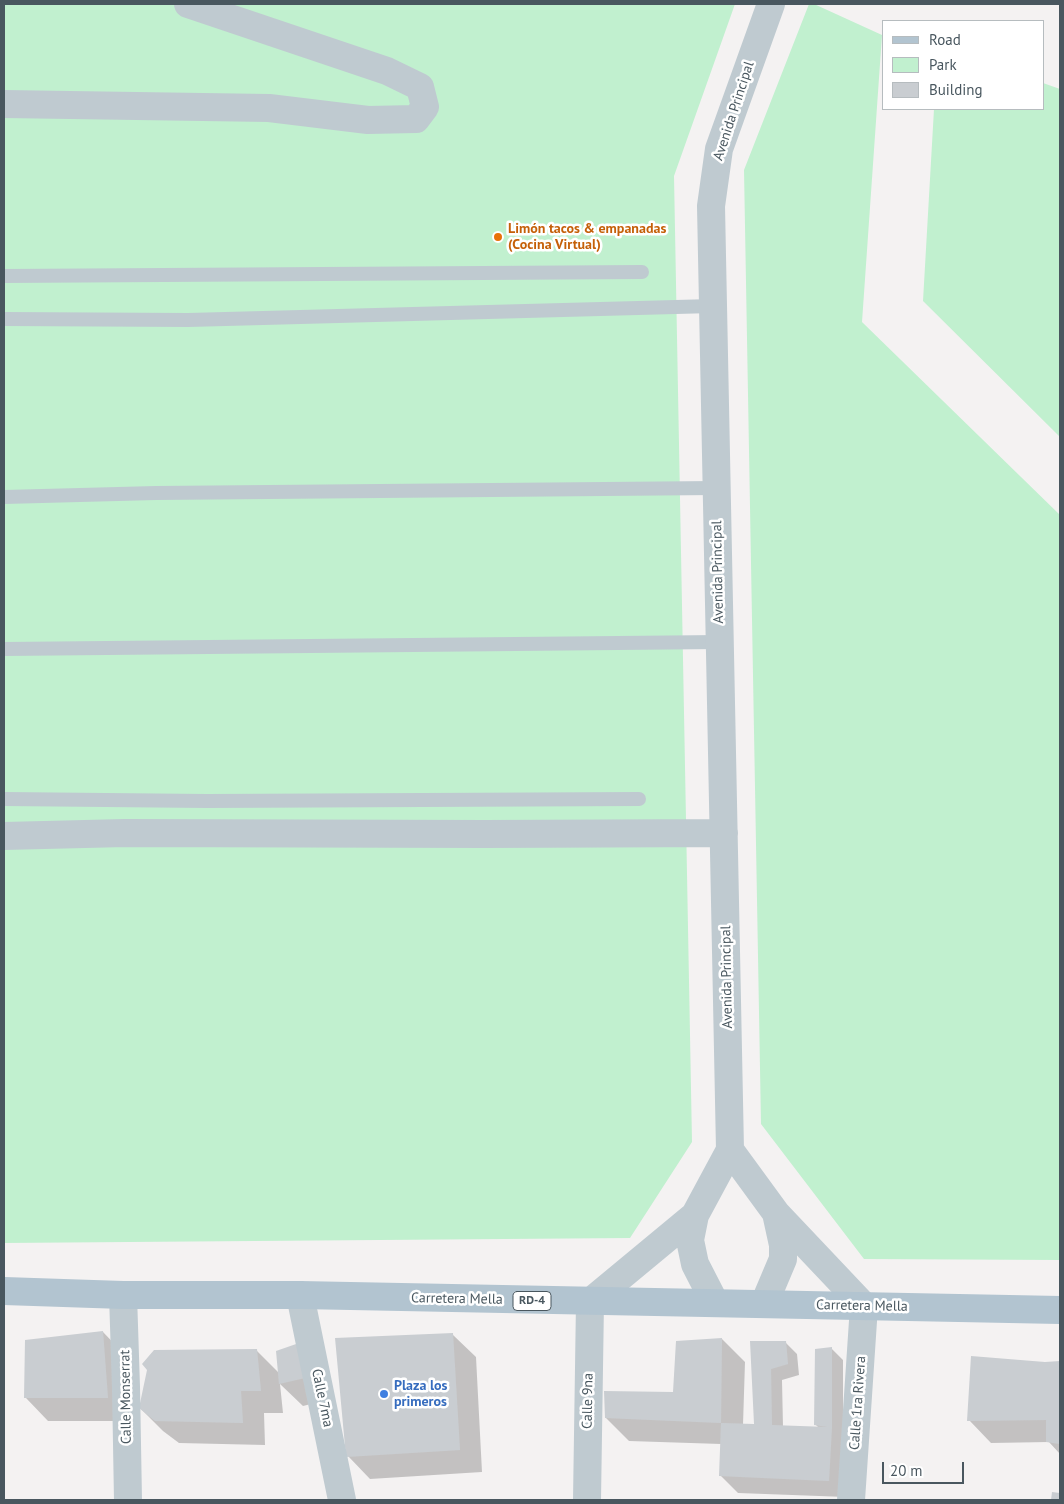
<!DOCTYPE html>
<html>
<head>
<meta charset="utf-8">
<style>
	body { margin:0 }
	#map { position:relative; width:1064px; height:1504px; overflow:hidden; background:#f4f2f2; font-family:"PT Sans",sans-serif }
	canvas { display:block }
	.frame { position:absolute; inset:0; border:5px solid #49575f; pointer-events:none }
	.legend { position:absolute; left:882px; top:20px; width:162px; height:90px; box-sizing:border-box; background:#fff; border:1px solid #b6bcbf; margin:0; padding:6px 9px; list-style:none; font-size:15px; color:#49575f }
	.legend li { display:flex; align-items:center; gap:10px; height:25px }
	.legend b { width:25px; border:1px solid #b6bcbf }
	.scale { position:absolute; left:882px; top:1462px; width:82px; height:22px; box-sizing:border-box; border:2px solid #49575f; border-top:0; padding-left:6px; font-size:15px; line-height:18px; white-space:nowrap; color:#49575f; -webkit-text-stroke:4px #fff; paint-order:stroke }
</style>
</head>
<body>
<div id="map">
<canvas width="1064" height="1504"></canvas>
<div class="frame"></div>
<ul class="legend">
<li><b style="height:6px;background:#b2c4d0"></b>Road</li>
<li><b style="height:14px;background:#c1f0cf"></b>Park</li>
<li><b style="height:14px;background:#c9cdd1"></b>Building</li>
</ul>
<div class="scale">20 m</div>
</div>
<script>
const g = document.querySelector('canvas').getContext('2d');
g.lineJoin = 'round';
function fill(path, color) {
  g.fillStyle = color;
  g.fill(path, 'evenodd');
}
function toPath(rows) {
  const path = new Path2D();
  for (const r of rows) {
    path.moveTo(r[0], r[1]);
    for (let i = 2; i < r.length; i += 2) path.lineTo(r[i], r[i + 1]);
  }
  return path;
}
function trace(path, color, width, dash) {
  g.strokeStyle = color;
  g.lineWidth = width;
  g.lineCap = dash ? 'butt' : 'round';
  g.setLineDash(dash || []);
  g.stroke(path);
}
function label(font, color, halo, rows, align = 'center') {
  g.font = font + ' "PT Sans",sans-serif';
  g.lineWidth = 5;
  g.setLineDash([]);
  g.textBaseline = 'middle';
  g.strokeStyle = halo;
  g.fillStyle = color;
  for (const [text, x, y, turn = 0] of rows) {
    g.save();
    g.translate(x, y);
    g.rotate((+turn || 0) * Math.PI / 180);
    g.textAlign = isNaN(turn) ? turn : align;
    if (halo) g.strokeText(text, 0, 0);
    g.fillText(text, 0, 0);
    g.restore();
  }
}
fill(toPath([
	[4,4,735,4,674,176,692,1142,630,1238,4,1243],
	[809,4,814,4,882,35,862,322,1060,515,1060,1260,864,1259,761,1124,744,170],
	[1043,83,1060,89,1060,437,923,301,934,109,1043,109]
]), '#c1f0cf');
fill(toPath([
	[103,1332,125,1355,130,1421,48,1421,26,1398],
	[453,1335,476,1357,482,1472,370,1479,348,1456],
	[722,1339,745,1362,743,1425,755,1426,751,1343,785,1342,797,1354,799,1375,782,1380,783,1427,819,1428,816,1425,831,1348,843,1360,843,1440,846,1497,738,1493,720,1475,721,1444,629,1441,606,1418,675,1394],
	[256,1350,279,1373,277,1352,327,1400,303,1406,280,1384,283,1413,264,1413,265,1445,179,1443,163,1431,140,1408],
	[1060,1362,1060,1454,1049,1442,991,1443,969,1420,1045,1364]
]), '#0003');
fill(toPath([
	[103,1331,108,1398,24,1398,25,1340],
	[453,1333,460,1450,346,1457,335,1338],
	[722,1338,721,1423,754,1424,750,1341,786,1341,788,1364,771,1369,772,1425,828,1427,814,1425,815,1349,832,1347,832,1427,829,1481,719,1476,721,1423,605,1418,604,1391,673,1392,676,1341],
	[299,1343,305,1378,279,1384,276,1351],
	[257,1349,261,1391,241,1391,243,1423,155,1421,139,1408,147,1370,142,1364,154,1350],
	[971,1356,1045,1362,1060,1361,1060,1444,1046,1442,1046,1420,967,1421],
	[1052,1492,1060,1493,1060,1500,1051,1500]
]), '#c9cdd1');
trace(toPath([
	[4,276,642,272],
	[4,319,188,320,713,306],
	[4,497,156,493,716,488],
	[4,649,720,642],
	[4,799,207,801,639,799]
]), '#bfcad0', 14);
trace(toPath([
	[4,104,269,108,368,120,416,119,425,107,420,87,387,71,188,4],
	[4,836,125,833,485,834,724,833],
	[730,1150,776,1213,864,1306,851,1500],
	[123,1295,126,1387,128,1500],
	[300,1295,342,1500],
	[715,1303,695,1264,690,1240,695,1215,730,1150,711,206,719,149,771,4],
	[764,1304,783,1259,783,1245,776,1213],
	[587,1500,590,1302,695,1215]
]), '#bfcad0', 28);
trace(toPath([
	[4,1291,123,1295,300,1295,1060,1310]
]), '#b2c4d0', 28);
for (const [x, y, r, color] of [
	[498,237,5,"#e8710a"],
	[384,1394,5,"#3f7fe0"]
]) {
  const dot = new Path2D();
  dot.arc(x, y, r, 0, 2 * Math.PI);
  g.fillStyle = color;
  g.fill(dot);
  trace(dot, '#fff', 2);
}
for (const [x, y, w] of [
	[532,1301,38]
]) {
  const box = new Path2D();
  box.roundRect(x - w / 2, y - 9.5, w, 19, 4);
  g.fillStyle = '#fff';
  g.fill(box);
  trace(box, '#49575f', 1);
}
label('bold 12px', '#49575f', null, [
	["RD-4",532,1301]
]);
label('14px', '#49575f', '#fff', [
	["Avenida Principal",734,111,-72],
	["Avenida Principal",718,572,-91],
	["Avenida Principal",727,977,-91],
	["Carretera Mella",457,1299,1],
	["Carretera Mella",862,1306,1],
	["Calle Monserrat",126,1397,-91],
	["Calle 7ma",322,1398,78],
	["Calle 9na",588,1401,-89],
	["Calle 1ra Rivera",858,1403,-86]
]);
label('bold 14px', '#c56008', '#fff', [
	["Limón tacos & empanadas",508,229],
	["(Cocina Virtual)",508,245]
], 'left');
label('bold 14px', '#366cbe', '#fff', [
	["Plaza los",394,1386],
	["primeros",394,1402]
], 'left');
</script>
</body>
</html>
